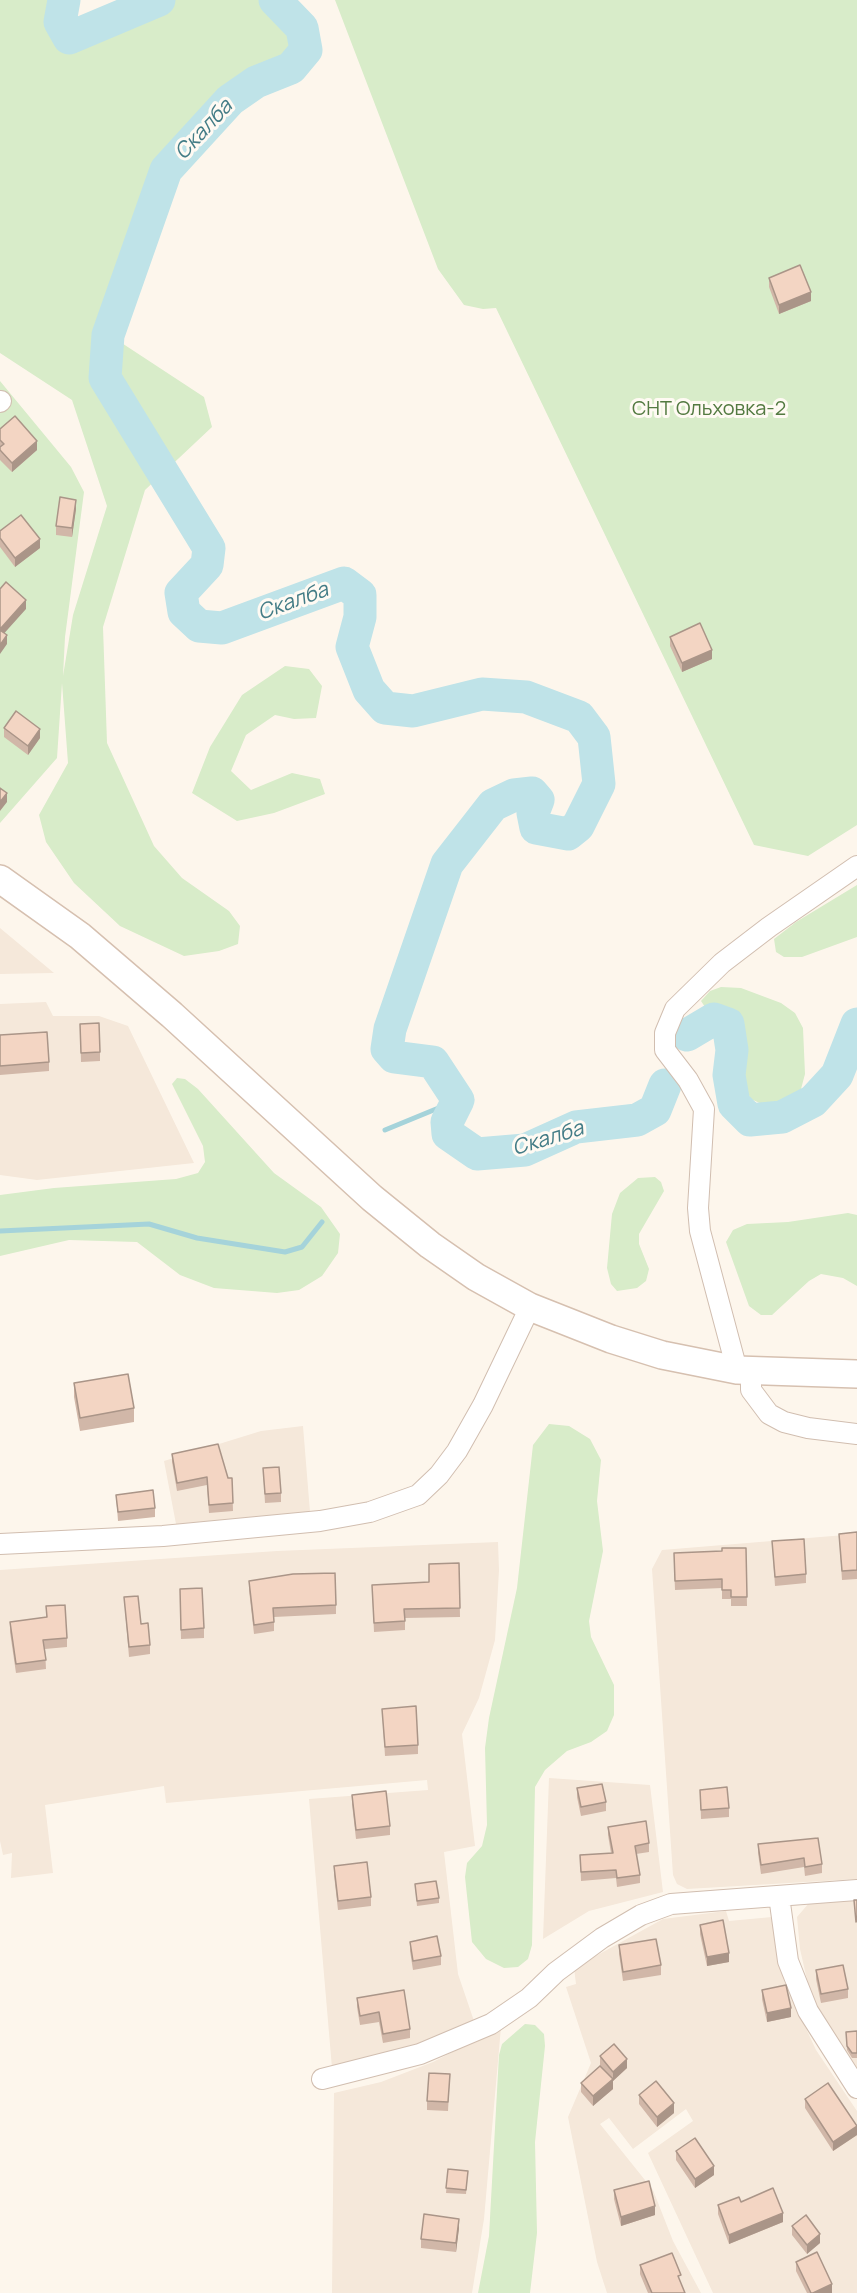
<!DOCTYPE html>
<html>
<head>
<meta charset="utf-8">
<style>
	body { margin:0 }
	canvas { display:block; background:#fdf6ec }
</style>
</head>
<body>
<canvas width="857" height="2293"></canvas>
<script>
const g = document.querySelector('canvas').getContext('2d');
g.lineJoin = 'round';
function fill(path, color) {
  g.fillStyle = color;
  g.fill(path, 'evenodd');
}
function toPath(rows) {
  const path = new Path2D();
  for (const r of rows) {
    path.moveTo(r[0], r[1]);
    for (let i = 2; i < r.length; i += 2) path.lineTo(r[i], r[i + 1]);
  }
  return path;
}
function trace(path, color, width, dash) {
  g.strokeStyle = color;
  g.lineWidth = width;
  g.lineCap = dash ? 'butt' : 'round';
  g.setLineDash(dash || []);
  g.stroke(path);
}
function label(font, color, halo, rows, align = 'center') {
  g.font = font + ' Manrope,sans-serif';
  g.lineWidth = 6;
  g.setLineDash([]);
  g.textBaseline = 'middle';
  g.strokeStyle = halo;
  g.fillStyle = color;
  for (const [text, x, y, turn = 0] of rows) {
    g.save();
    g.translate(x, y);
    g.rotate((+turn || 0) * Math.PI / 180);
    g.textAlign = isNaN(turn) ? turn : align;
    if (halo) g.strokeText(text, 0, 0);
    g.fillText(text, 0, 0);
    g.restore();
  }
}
fill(toPath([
	[0,928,54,973,0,974],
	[46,1002,53,1016,99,1016,128,1026,194,1163,37,1180,0,1175,0,1004],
	[303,1426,310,1512,176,1524,164,1461,261,1431],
	[857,1534,857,1879,687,1889,677,1884,673,1875,652,1569,662,1550],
	[498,1542,499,1570,495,1640,479,1698,462,1734,475,1846,444,1852,458,1974,474,2021,415,2047,332,2068,309,1799,428,1790,427,1780,166,1803,164,1786,45,1805,53,1873,11,1878,12,1853,3,1855,0,1841,0,1570,277,1551],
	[549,1778,650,1785,663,1892,589,1911,543,1939],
	[857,1899,857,2076,821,2017,810,1993,800,1949,797,1917,809,1903],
	[726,1911,729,1921,772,1917,784,1981,816,2050,857,2111,857,2293,713,2293,648,2153,693,2121,686,2109,633,2149,609,2118,600,2124,653,2190,673,2241,701,2293,607,2293,597,2262,568,2117,591,2063,566,1987,576,1984,574,1968,663,1919],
	[501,2027,484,2219,472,2293,332,2293,334,2093,381,2082,433,2062]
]), '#f5e8da');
fill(toPath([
	[0,0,64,0,60,21,69,38,159,0,275,0,302,28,306,50,291,68,256,82,230,100,166,170,108,334,204,397,212,427,145,490,103,627,107,743,154,846,182,878,229,911,240,926,238,944,219,951,184,956,120,926,74,883,46,842,39,815,68,763,62,683,57,758,0,823,0,381,71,467,84,492,65,637,63,676,73,615,107,506,72,400,0,353],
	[335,0,857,0,857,825,808,856,754,845,496,308,483,309,464,305,438,269],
	[285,666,309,669,322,686,316,718,294,719,275,715,246,735,231,771,251,790,292,773,320,779,325,794,274,813,237,821,192,793,210,747,242,695],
	[857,885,857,937,802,957,784,957,776,952,774,939,796,922],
	[721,987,741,988,781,1003,795,1013,803,1028,805,1074,801,1089,796,1097,781,1106,766,1106,751,1099,743,1085,740,1071,742,1032,735,1018,728,1012,707,1010,701,1001,710,991],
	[177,1078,185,1079,198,1089,274,1173,321,1207,340,1234,338,1253,322,1276,299,1290,277,1293,214,1288,180,1275,137,1242,69,1240,0,1256,0,1195,54,1188,176,1179,198,1173,205,1162,203,1146,172,1084],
	[655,1177,661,1182,664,1191,639,1234,639,1244,649,1269,646,1281,637,1288,617,1291,611,1284,607,1268,612,1214,620,1193,638,1178],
	[848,1213,857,1215,857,1286,843,1278,821,1274,809,1281,772,1315,761,1315,749,1306,726,1242,733,1230,747,1224,788,1222],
	[549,1424,569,1426,590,1439,601,1460,597,1501,603,1551,589,1621,591,1637,614,1685,614,1715,607,1731,591,1742,567,1751,545,1770,535,1787,532,1945,528,1959,518,1967,504,1968,486,1959,472,1942,465,1877,467,1863,482,1846,487,1825,485,1748,489,1718,517,1588,533,1445],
	[525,2024,535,2025,544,2034,545,2046,535,2142,537,2233,530,2293,478,2293,489,2236,499,2055,502,2044]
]), '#d8ecc9');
trace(toPath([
	[385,1130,458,1100],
	[0,1231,149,1224,197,1238,285,1252,302,1247,322,1222]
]), '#a5d3da', 5);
trace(toPath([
	[64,0,60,22,69,38,159,0],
	[275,0,302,28,306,50,291,68,256,82,230,100,166,170,108,335,105,378,209,548,207,565,181,593,184,612,199,626,222,628,344,583,360,595,360,617,352,647,369,690,385,708,413,711,482,694,526,697,579,717,594,737,599,784,578,826,568,834,536,828,533,813,538,800,532,793,514,795,493,805,447,864,390,1029,387,1049,394,1057,433,1062,458,1100,447,1122,448,1134,477,1154,525,1150,576,1127,637,1120,655,1110,665,1085],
	[687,1035,714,1019,728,1024,732,1050,729,1075,734,1104,750,1120,782,1117,813,1101,837,1075,857,1024]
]), '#bfe3e8', 33);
const street = toPath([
	[0,402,1,401],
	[737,1370,700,1231,698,1208,704,1109,688,1080,665,1050,665,1033,675,1009,722,963,769,927,857,866],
	[751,1370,751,1390,769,1414,784,1422,808,1428,857,1434],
	[0,1544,163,1536,320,1521,370,1512,418,1495,439,1475,457,1451,483,1405,530,1307],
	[779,1896,788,1961,808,2011,857,2088],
	[322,2079,420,2054,491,2024,529,1998,556,1972,602,1938,641,1915,671,1904,857,1890]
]);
const secondary = toPath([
	[0,879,80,936,172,1015,372,1198,430,1245,476,1277,530,1307,611,1339,662,1355,737,1370,857,1374]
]);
trace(street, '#d1beb0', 22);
trace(secondary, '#d6c0b0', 30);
trace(street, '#fff', 20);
trace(secondary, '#fff', 27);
fill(toPath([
	[769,278,811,301,779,314,769,287],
	[0,429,37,450,12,472,0,460],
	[76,509,72,537,56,535,56,526],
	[0,531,40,548,15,567,0,547],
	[670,637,712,659,682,672,670,646],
	[4,728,40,738,28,755,4,737],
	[80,1024,100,1052,100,1061,81,1062],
	[0,1035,49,1062,49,1071,0,1075],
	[74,1383,134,1408,134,1422,80,1431,74,1397],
	[172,1454,228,1478,232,1478,233,1511,209,1513,207,1485,177,1491,172,1462],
	[263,1468,281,1493,281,1502,265,1503],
	[116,1495,155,1508,155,1517,118,1521],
	[857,1532,857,1579,842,1580,839,1534],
	[772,1541,806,1574,806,1583,775,1586],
	[746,1548,747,1606,731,1606,731,1599,722,1599,722,1588,675,1590,674,1562,722,1551],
	[459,1563,460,1617,405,1618,405,1630,374,1632,372,1585,429,1582],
	[249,1581,336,1605,336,1614,274,1617,274,1631,254,1634,249,1590],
	[124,1597,141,1624,150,1645,150,1654,129,1657],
	[180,1598,204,1628,204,1638,181,1639],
	[46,1606,67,1638,67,1647,45,1649,46,1669,16,1673,10,1632,10,1622,46,1617],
	[382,1709,418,1745,418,1754,385,1756],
	[577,1788,606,1802,606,1811,581,1816,577,1797],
	[700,1790,729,1808,729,1817,701,1819],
	[352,1795,390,1826,390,1835,356,1839,352,1804],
	[608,1827,649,1843,649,1852,636,1854,640,1875,640,1883,617,1887,616,1878,581,1881,580,1855,611,1853,608,1835],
	[758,1844,822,1864,822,1873,805,1876,804,1867,761,1874,758,1853],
	[334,1866,371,1897,371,1906,338,1910,334,1875],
	[415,1884,439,1898,439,1903,417,1906],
	[700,1925,729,1962,707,1966,700,1934],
	[410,1942,441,1956,441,1965,413,1970,410,1951],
	[619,1945,661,1965,661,1975,623,1981,619,1954],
	[816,1970,848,1989,848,1998,821,2003,816,1979],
	[762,1990,791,2017,767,2022,762,1999],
	[357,1998,410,2029,410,2038,383,2043,379,2022,360,2025,357,2007],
	[857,2031,857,2058,852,2058,847,2050,846,2032],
	[600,2056,627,2068,613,2081,613,2089,593,2106,581,2092,581,2083,600,2066],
	[450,2074,448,2111,427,2110,427,2101],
	[639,2095,674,2113,657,2127,639,2104],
	[805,2099,857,2135,833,2151,805,2108],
	[676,2151,714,2175,695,2188,676,2160],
	[448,2169,468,2171,466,2194,446,2193],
	[614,2190,655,2215,621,2226,614,2199],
	[741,2202,783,2222,729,2244,718,2214,718,2205],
	[792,2226,820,2243,807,2254,792,2235],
	[459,2228,456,2252,421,2248,421,2239],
	[796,2262,832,2293,807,2293,796,2271],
	[640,2265,681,2284,685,2293,648,2293,640,2274]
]), '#d1b7a8');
fill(toPath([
	[811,292,811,301,779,314,779,305],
	[37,441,37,450,12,472,12,463],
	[76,500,76,509,72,537,72,528],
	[40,539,40,548,15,567,15,558],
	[26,600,26,609,0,638,0,629],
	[7,635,7,644,0,654,0,645],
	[712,650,712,659,682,672,682,663],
	[40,729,40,738,28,755,28,746],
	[7,793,7,802,0,811,0,802],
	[729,1953,729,1962,707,1966,707,1957],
	[791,2008,791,2017,767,2022,767,2013],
	[627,2059,627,2068,613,2081,613,2072],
	[613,2079,613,2089,593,2106,593,2096],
	[674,2103,674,2113,657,2127,657,2117],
	[857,2126,857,2135,833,2151,833,2142],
	[714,2166,714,2175,695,2188,695,2179],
	[655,2206,655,2215,621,2226,621,2217],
	[783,2213,783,2222,729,2244,729,2235],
	[459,2219,459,2228,456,2252,456,2243],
	[820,2234,820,2243,807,2254,807,2245],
	[832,2284,832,2293,813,2293]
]), '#aa9588');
const building = toPath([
	[800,265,811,292,779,305,769,278,800,265],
	[15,416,37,441,12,463,0,450,0,447,4,444,0,440,0,429,15,416],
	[60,497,76,500,72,528,56,526,60,497],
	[21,515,40,539,15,558,0,538,0,531,21,515],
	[6,582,26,600,0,629,0,589,6,582],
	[700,623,712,650,682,663,670,637,700,623],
	[0,630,7,635,0,645,0,630],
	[16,711,40,729,28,746,4,728,16,711],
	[0,788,7,793,0,802,0,788],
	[99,1023,100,1052,81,1053,80,1024,99,1023],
	[47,1032,49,1062,0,1066,0,1035,47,1032],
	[128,1374,134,1408,80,1418,74,1383,128,1374],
	[218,1444,228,1478,232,1478,233,1503,209,1505,207,1477,177,1483,172,1454,218,1444],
	[279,1467,281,1493,265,1494,263,1468,279,1467],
	[153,1490,155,1508,118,1512,116,1495,153,1490],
	[857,1532,857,1570,842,1571,839,1534,857,1532],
	[804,1539,806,1574,775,1577,772,1541,804,1539],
	[722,1548,746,1548,747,1597,731,1597,731,1590,722,1590,722,1579,675,1581,674,1553,722,1551,722,1548],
	[459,1563,460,1608,404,1609,405,1621,374,1623,372,1585,429,1582,429,1564,459,1563],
	[335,1573,336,1605,273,1608,274,1622,254,1625,249,1581,293,1574,335,1573],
	[202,1588,204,1628,181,1630,180,1589,202,1588],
	[138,1596,141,1624,148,1623,150,1645,129,1647,124,1597,138,1596],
	[65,1605,67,1638,43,1640,46,1660,16,1664,10,1622,47,1617,46,1606,65,1605],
	[416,1706,418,1745,385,1747,382,1709,416,1706],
	[602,1784,606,1802,581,1807,577,1788,602,1784],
	[727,1787,729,1808,701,1810,700,1790,727,1787],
	[386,1791,390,1826,356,1830,352,1795,386,1791],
	[646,1821,649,1843,635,1846,640,1875,617,1878,616,1870,581,1872,580,1855,613,1853,608,1827,646,1821],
	[818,1838,822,1864,805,1867,804,1858,761,1865,758,1844,818,1838],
	[367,1862,371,1897,338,1901,334,1866,367,1862],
	[436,1881,439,1898,417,1901,415,1884,436,1881],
	[854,1900,857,1900,857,1921,856,1922,854,1900],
	[723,1920,729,1953,707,1957,700,1925,723,1920],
	[437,1936,441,1956,413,1961,410,1942,437,1936],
	[656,1939,661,1965,623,1972,619,1945,656,1939],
	[843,1965,848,1989,821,1994,816,1970,843,1965],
	[786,1985,791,2008,767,2013,762,1990,786,1985],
	[404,1990,410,2029,383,2034,379,2012,360,2016,357,1998,404,1990],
	[857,2031,857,2053,852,2053,847,2046,846,2032,857,2031],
	[614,2044,627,2059,613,2072,600,2056,614,2044],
	[600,2066,613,2079,593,2096,581,2083,600,2066],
	[429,2073,450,2074,448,2102,427,2101,429,2073],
	[656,2081,674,2103,657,2117,639,2095,656,2081],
	[828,2083,857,2126,833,2142,805,2099,828,2083],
	[695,2138,714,2166,695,2179,676,2151,695,2138],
	[448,2169,468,2171,466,2190,446,2188,448,2169],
	[649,2181,655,2206,621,2217,614,2190,649,2181],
	[773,2188,783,2213,729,2235,718,2205,739,2197,741,2202,773,2188],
	[424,2214,459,2219,456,2243,421,2239,424,2214],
	[806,2215,820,2234,807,2245,792,2226,806,2215],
	[817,2252,832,2284,813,2293,811,2293,796,2262,817,2252],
	[672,2253,681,2275,678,2276,685,2293,652,2293,640,2265,672,2253]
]);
fill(building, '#f3d5c3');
trace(building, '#aa9588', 1.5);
label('20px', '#537a41', '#fffaf3', [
	["СНТ Ольховка-2",709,409]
]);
label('italic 21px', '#437c86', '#fffaf3', [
	["Скалба",204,130,-47],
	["Скалба",293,602,-20],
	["Скалба",548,1139,-17]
]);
</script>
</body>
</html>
